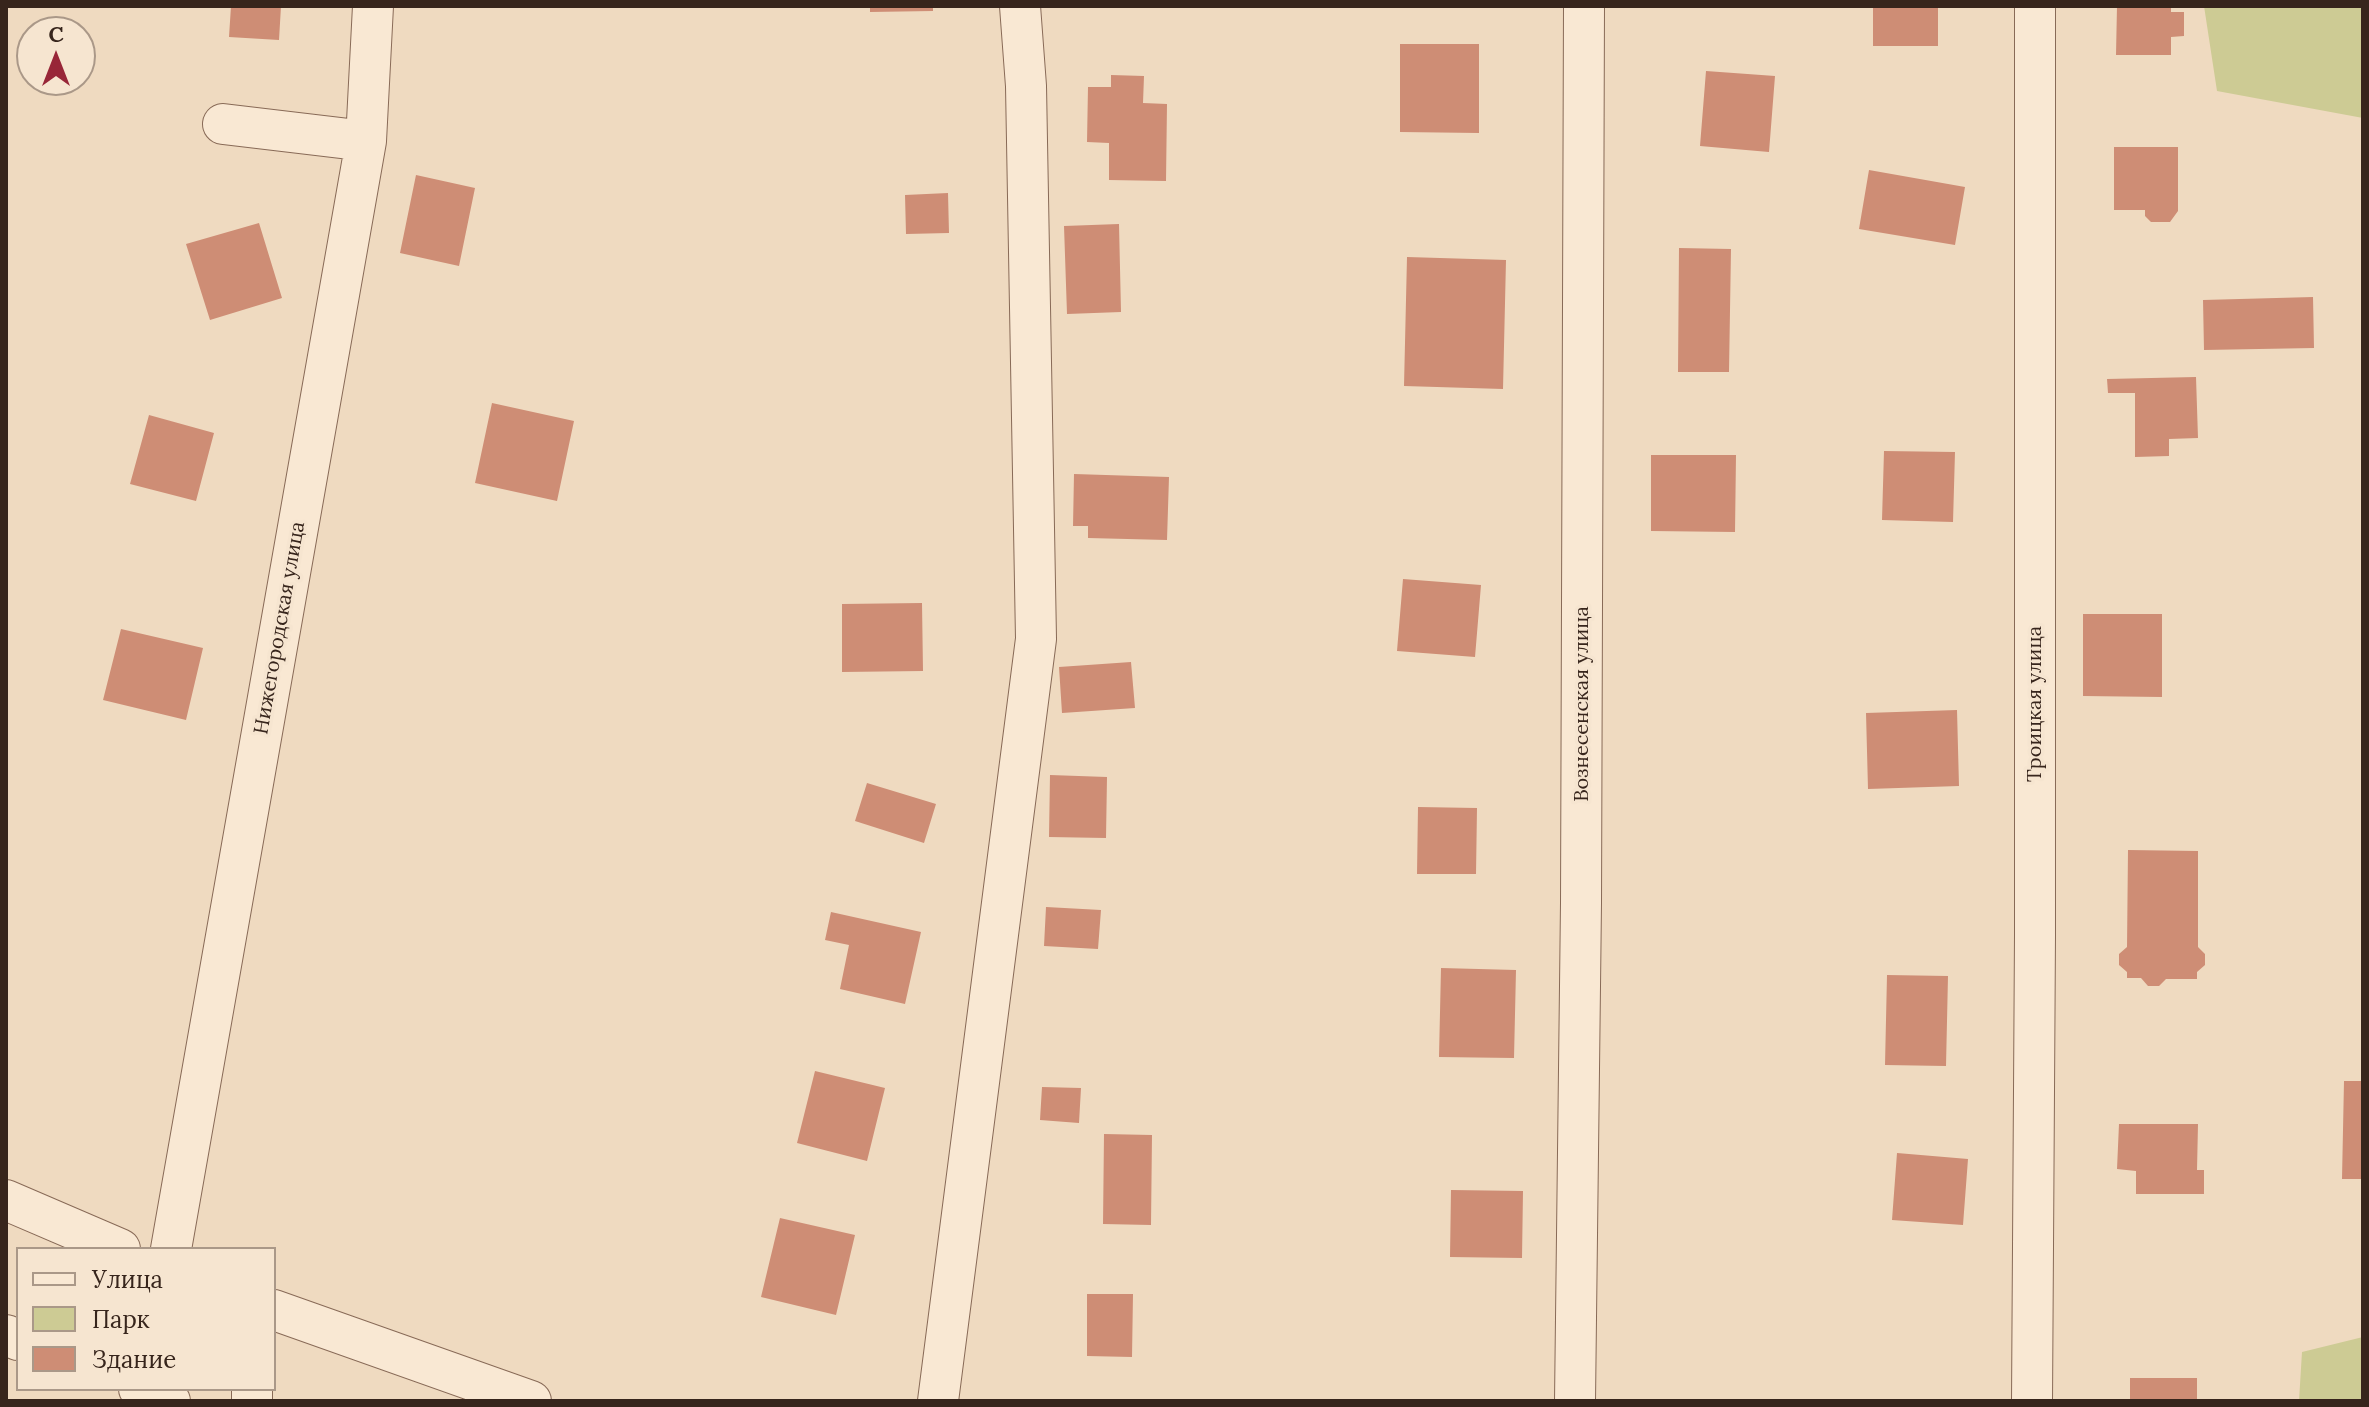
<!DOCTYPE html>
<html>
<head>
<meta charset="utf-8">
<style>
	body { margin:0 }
	#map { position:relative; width:2369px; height:1407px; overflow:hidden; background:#efdac0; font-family:Lora,serif }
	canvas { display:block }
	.frame { position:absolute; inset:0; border:8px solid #37251c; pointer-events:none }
	.legend { position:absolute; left:16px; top:1247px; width:260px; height:144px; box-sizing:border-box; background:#f6e5d0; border:2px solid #aa9888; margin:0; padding:10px 14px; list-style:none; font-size:24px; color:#37251c }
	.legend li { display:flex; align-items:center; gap:16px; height:40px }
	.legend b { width:40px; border:2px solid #aa9888 }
	.north { position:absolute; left:16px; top:16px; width:80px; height:80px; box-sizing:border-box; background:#f6e5d0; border:2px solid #aa9888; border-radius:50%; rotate:0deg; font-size:22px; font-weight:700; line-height:32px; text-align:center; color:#37251c }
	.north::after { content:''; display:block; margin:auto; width:28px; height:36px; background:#982638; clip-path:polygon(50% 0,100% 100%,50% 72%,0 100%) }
</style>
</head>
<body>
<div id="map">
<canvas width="2369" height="1407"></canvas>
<div class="frame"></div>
<ul class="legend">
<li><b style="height:10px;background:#f9e8d3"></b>Улица</li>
<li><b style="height:22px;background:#cdcb94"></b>Парк</li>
<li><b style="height:22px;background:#ce8d75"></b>Здание</li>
</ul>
<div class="north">С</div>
</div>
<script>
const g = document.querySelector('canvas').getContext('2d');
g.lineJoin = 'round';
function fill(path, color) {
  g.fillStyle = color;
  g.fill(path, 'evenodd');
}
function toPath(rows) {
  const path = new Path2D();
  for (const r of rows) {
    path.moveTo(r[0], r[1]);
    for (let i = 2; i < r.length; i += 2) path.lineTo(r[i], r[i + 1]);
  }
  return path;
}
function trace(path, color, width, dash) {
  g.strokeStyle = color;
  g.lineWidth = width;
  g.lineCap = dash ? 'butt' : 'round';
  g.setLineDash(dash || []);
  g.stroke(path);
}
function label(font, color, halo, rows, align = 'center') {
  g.font = font + ' Lora,serif';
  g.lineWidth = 7;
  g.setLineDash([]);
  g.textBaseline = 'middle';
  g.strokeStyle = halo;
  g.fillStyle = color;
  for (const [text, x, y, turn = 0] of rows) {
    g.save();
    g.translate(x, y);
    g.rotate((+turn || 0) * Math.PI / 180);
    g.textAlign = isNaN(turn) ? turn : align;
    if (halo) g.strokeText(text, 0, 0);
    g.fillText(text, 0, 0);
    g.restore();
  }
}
fill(toPath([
	[2204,6,2363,6,2363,118,2217,91],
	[2363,1337,2363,1401,2299,1401,2302,1352]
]), '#cdcb94');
fill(toPath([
	[231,6,281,6,279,40,229,37],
	[870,6,933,6,933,11,870,12],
	[1873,6,1938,6,1938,46,1873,46],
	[2117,6,2171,6,2171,12,2184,12,2184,36,2171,37,2171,55,2116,55],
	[1400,44,1479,44,1479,133,1400,132],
	[1706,71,1775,76,1769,152,1700,146],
	[1111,75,1144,76,1143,103,1167,104,1166,181,1109,180,1109,143,1087,142,1088,87,1111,87],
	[2114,147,2178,147,2178,211,2170,222,2151,222,2145,216,2145,210,2114,210],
	[1869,170,1965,187,1955,245,1859,229],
	[416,175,475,188,459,266,400,253],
	[948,193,949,233,906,234,905,195],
	[259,223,282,298,210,320,186,244],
	[1119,224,1121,312,1067,314,1064,226],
	[1679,248,1731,249,1729,372,1678,372],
	[1407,257,1506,260,1503,389,1404,386],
	[2313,297,2314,348,2204,350,2203,300],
	[2196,377,2198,438,2169,439,2169,456,2135,457,2135,393,2108,393,2107,379],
	[492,403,574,421,557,501,475,483],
	[149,415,214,433,196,501,130,484],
	[1884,451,1955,452,1953,522,1882,520],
	[1651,455,1736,455,1735,532,1651,531],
	[1074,474,1169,477,1167,540,1088,538,1088,526,1073,526],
	[1403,579,1481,585,1475,657,1397,651],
	[922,603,923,671,842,672,842,604],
	[2083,614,2162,614,2162,697,2083,696],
	[121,629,203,648,186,720,103,700],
	[1131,662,1135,708,1062,713,1059,667],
	[1957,710,1959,786,1868,789,1866,713],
	[1050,775,1107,777,1106,838,1049,837],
	[867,783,936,804,924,843,855,821],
	[1418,807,1477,808,1476,874,1417,874],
	[2128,850,2198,851,2198,947,2205,954,2205,965,2197,972,2197,979,2166,979,2159,986,2148,986,2141,978,2127,978,2127,972,2119,965,2119,954,2127,947],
	[1046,907,1101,910,1098,949,1044,946],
	[831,912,921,932,905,1004,840,989,849,945,825,940],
	[1441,968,1516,970,1514,1058,1439,1057],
	[1887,975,1948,976,1946,1066,1885,1065],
	[815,1071,885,1088,867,1161,797,1143],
	[2344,1081,2363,1081,2363,1179,2342,1179],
	[1042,1087,1081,1088,1079,1123,1040,1120],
	[2119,1124,2198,1124,2197,1170,2204,1170,2204,1194,2136,1194,2136,1171,2117,1169],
	[1104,1134,1152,1135,1151,1225,1103,1224],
	[1897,1153,1968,1159,1963,1225,1892,1220],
	[1451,1190,1523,1191,1522,1258,1450,1257],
	[780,1218,855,1235,836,1315,761,1297],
	[1087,1294,1133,1294,1132,1357,1087,1356],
	[2130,1378,2197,1378,2197,1401,2130,1401]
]), '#ce8d75');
const minor = toPath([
	[223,124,366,141],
	[6,1200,120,1249],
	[171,1249,366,141,373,6],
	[274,1310,531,1401],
	[6,1335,18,1340],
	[139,1389,170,1401],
	[252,1401,252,1389],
	[938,1401,1036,639,1026,86,1020,6],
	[1575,1401,1581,903,1584,6],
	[2032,1401,2035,935,2035,6]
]);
trace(minor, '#886a57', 42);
trace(minor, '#f9e8d3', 40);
label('20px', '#37251c', '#f6e5d0', [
	["Нижегородская улица",280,628,-80],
	["Вознесенская улица",1582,704,-90],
	["Троицкая улица",2035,704,-90]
]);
</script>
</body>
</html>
